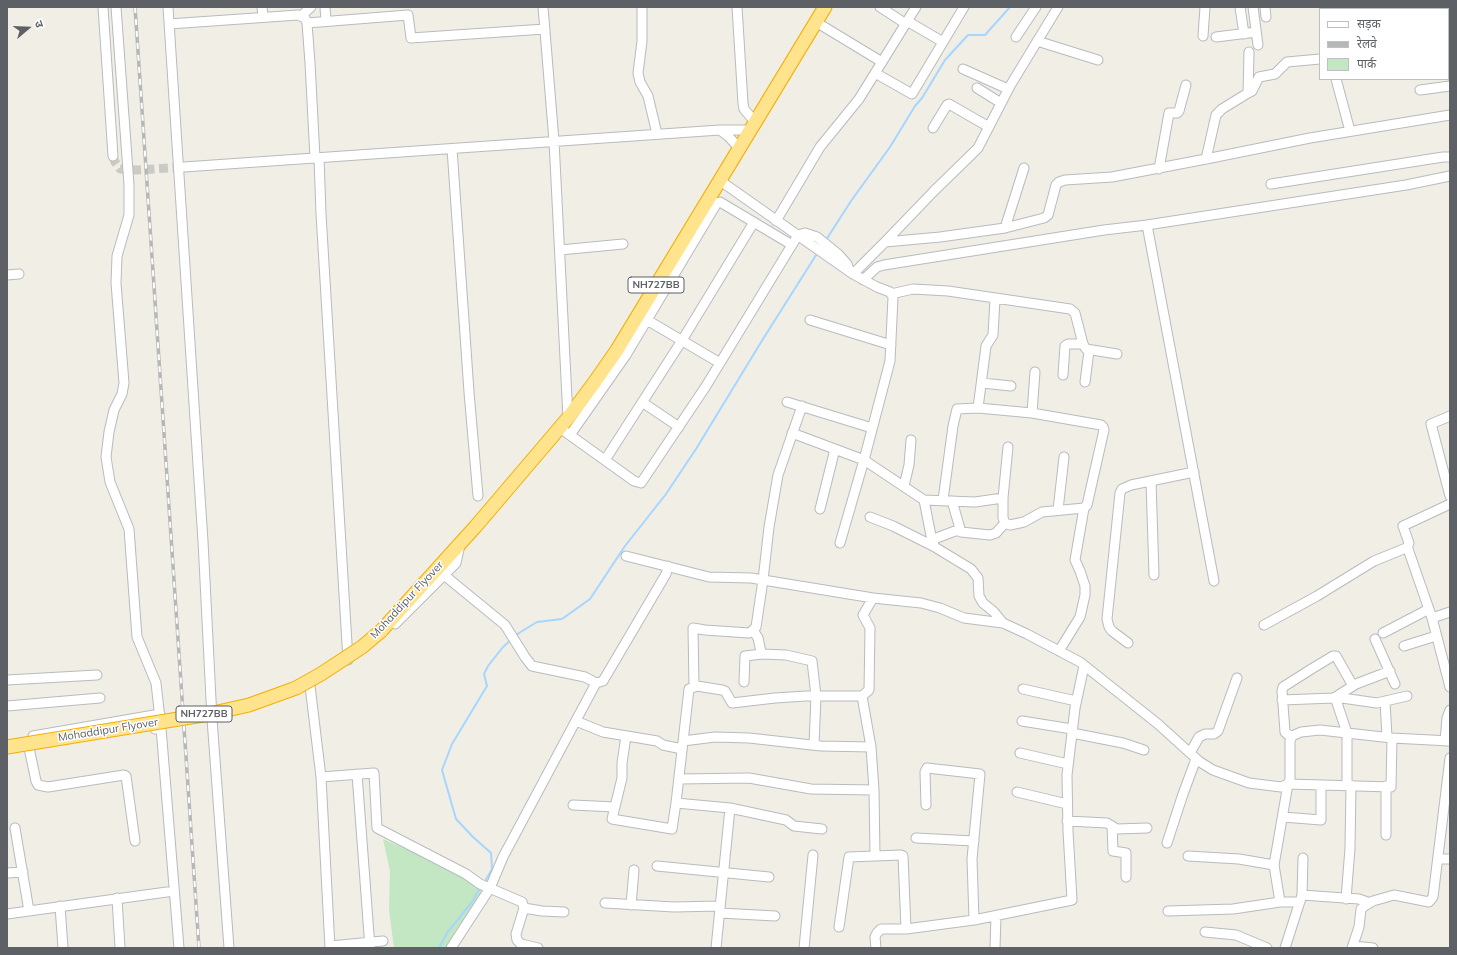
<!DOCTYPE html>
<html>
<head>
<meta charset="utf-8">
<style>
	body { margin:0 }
	#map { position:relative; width:1457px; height:955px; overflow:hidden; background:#f0eee5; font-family:Mulish,"Noto Sans Devanagari",sans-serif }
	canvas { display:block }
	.frame { position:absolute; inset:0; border:8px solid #5d6166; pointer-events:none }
	.legend { position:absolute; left:1319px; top:8px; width:130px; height:72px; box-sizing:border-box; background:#fff; border:1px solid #bec0c2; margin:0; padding:5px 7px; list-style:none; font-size:12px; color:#5d6166 }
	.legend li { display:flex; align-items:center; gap:8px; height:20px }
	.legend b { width:20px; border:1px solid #bec0c2 }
	.north { position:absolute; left:8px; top:8px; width:40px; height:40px; -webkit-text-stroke:3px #fff; paint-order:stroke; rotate:71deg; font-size:11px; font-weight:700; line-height:16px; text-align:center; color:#5d6166 }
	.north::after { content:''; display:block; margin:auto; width:14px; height:18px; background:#5d6166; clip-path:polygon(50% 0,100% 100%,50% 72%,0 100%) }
</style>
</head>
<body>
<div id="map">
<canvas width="1457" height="955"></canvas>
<div class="frame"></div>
<ul class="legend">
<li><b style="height:5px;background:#fff"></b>सड़क</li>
<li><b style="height:5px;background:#b6b7b7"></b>रेलवे</li>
<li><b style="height:11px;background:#c2e7c2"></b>पार्क</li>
</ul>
<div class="north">उ</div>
</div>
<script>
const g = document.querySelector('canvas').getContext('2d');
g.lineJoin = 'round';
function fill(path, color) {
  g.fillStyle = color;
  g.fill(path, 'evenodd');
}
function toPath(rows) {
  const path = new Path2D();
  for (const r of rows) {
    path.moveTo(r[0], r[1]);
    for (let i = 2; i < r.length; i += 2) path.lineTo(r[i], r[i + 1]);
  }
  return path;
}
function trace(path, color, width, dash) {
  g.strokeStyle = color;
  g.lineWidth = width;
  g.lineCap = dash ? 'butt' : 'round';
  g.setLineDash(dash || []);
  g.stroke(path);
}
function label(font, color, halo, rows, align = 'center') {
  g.font = font + ' Mulish,sans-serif';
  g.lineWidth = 3;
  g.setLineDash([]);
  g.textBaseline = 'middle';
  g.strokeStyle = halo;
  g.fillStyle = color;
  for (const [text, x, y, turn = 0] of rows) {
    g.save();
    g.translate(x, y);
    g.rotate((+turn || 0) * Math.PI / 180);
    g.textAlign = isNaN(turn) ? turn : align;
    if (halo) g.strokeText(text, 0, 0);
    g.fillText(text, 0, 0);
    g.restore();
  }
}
fill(toPath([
	[383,839,434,861,484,889,448,948,394,948,389,910,390,871]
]), '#c2e7c2');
trace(toPath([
	[826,240,851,201,890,147,915,106,922,98,945,60,968,35,985,35,1010,7],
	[514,637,519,633,537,622,562,619,590,599,625,546,666,494,696,449,763,339,818,252],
	[484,883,492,869,491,853,473,837,456,819,442,770,452,744,487,686,484,674,488,666,503,647,511,640],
	[439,948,447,933,472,902,480,888]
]), '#a6d6ff', 2);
trace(toPath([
	[113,156,115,162,120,169,138,170,184,167]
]), '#cbcbc5', 9, [9, 4.5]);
const minor = toPath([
	[103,7,113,156],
	[116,7,129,185,129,215,117,256,116,283,124,383,122,394,114,410,109,432,106,457,110,482,129,529,137,637,156,683,161,728],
	[168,7,203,541,212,719,229,948],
	[262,7,263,17],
	[325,7,326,21],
	[543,7,554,141,568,418],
	[642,7,642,41,638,73,640,82,648,96,657,134],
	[737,7,743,103,744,109,755,122],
	[880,7,906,24],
	[1240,7,1244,34],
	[1253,7,1258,45],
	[1265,7,1266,17],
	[1403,7,1403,9],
	[1448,7,1449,11],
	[301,16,311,7],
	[907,21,943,42],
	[816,22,882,62],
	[307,23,408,15,411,38,545,29],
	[169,24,298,15,305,18,307,23,310,63,315,158],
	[1203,36,1205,7],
	[1016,37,1036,7],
	[1216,37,1256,32],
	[1037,41,1098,60],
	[963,69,1008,89],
	[1448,71,1450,75],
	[875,73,912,94,964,7],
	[1336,79,1350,131],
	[977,88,1001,103],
	[1420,90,1450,86],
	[1248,93,1252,91,1259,77,1275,74,1287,62,1320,59],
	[933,128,947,105,949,104,989,127],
	[720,130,729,137,739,148],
	[452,149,469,392,478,496],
	[319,158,321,214,348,660],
	[1206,159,1310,138,1450,115],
	[184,167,720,130,749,130],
	[1159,169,1169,113,1177,113,1179,111,1186,85],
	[719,180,853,274,877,287,890,292,893,297,890,361,864,460,924,500,933,546,971,569,978,578,979,596,983,603,994,612,1003,623,1027,634,1080,662,1158,724,1200,762,1213,770,1249,783,1281,787,1288,784,1290,779,1290,741,1292,736,1301,732,1320,730,1392,738,1450,741],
	[1271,184,1443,157,1450,157],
	[776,221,820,147,859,99,916,7],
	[1147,225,1214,581],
	[1005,228,1024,168],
	[885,242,940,237,1005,228,1044,218,1048,215,1056,185,1059,182,1065,180,1112,177,1206,159,1216,115,1222,109,1248,93,1249,52],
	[560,250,623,244],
	[853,274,885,242,934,191,978,148,1010,86,1058,7],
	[7,275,19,274],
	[863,280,877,267,884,265,1104,230,1147,225,1406,185,1450,176],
	[891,294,913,289,948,291,1070,309,1075,313,1083,344,1086,349,1117,354],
	[647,320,720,363],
	[810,320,891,345],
	[1063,375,1065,346,1068,344,1083,344],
	[1085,382,1089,351],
	[982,383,1011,386],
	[642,402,679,427],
	[787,402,872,428],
	[978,408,986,346,993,335,995,299],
	[1032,413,1035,372],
	[1450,416,1431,424,1450,496],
	[560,428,634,481,641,483,706,386,798,235,805,233,817,237,838,254,847,264,849,270],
	[792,433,864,460,840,543],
	[570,435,626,355,717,203,720,202,792,245],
	[605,460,681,342,754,222],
	[1151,481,1154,575],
	[904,486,909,465,911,440],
	[924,500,975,502,1003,498],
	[943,500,953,426,957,409,978,408,1032,413,1101,425,1103,427,1104,430,1087,505,1084,508,1042,512,1024,522,1010,525,1005,523,1003,518,1003,498,1008,447],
	[952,501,961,532,990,535,996,533,1005,523],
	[820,509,835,449],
	[1058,510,1064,457],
	[870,517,893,526,933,546,934,539,955,531,960,531],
	[1407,548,1409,543,1403,526,1450,504],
	[626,556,709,577,751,578,873,598,921,603,940,608,964,618,1003,623],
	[444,575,505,625,525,657,532,666,585,677,596,683,503,857,490,888,451,948],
	[1432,618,1450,612],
	[395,624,456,563,460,545],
	[1264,625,1317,596,1374,561,1406,548,1408,549,1432,618,1450,687],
	[753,630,758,638,761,652,762,654,786,655,812,661,816,696,814,745],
	[1383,633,1429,609],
	[1375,639,1395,684],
	[1128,643,1112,631,1109,627,1107,619,1120,493,1122,489,1131,485,1194,472],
	[1404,646,1436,636],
	[1059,651,1080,617,1085,595,1085,586,1080,571,1075,560,1084,508],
	[7,680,97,675],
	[744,682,745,656,762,654],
	[596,683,603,681,666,574,668,566],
	[310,686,321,777,374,773,377,828,466,874,480,884,522,902,524,908,516,934,517,940,521,944,538,948],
	[694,686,693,628,705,630,749,633,753,630,756,627,763,580,769,527,778,475,802,406],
	[1023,689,1076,701],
	[862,696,871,747,874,790,875,856,901,855,903,856,906,929],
	[1282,700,1334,698,1356,684,1390,671],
	[1385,701,1387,737],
	[7,706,100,698],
	[576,721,603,732,657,741,663,745,682,749],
	[1022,721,1072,729],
	[155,729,161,728,179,948],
	[1072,733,1123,743,1144,750],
	[33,736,160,714],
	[626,736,622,763,622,778,612,819,672,829,676,803,689,689,697,686,722,690,725,691,732,703,775,698,806,696,862,696,869,690,870,628,863,615,873,598],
	[1292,736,1287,734,1285,732,1282,691,1283,687,1313,668,1333,656,1336,656,1353,686],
	[683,741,715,737,749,738,821,746,871,747],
	[1445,741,1447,718,1450,710],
	[29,748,36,781,38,785,48,787,124,775,126,776,135,841],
	[1020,753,1068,764],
	[1190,753,1199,737,1205,734,1214,734,1218,731,1237,678],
	[357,774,370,948],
	[321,777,330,948],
	[679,779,749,778,811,789,874,790],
	[1347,785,1347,733,1335,697,1377,703,1407,696],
	[1386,786,1386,835],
	[1017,792,1067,804],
	[676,803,730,808,786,820,794,826,822,829],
	[573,805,615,807],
	[926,805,925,772,927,768,980,774,972,859,974,920],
	[1283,817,1321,820,1321,785],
	[1067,821,1107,823,1117,829,1147,828],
	[1112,826,1113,851,1126,853,1126,877],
	[15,828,29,911],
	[916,838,974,841],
	[1167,843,1183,794,1196,759],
	[1188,856,1239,859,1274,865],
	[1438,859,1450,859],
	[657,866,769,877],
	[7,873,23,872],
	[1302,895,1359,899,1370,903],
	[117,898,120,948],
	[1346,899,1350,848,1351,785],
	[1280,902,1274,865,1288,784,1391,787,1392,738],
	[605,903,674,907,720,906],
	[631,905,634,870],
	[60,906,63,948],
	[524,908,542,911,564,912],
	[1168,911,1233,909,1280,902,1300,902],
	[720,913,775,916],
	[7,914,174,891],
	[839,927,849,857,875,856],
	[1205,932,1236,935,1267,948],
	[330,946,383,941],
	[1353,946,1373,948],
	[716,948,730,808],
	[804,948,813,855],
	[876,948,875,937,877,933,881,929,906,929,974,920,1072,900,1068,831,1067,775,1075,708,1084,666],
	[995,948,996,916],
	[1285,948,1302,895,1303,858],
	[1352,948,1359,927,1361,909,1366,905,1373,901,1394,895,1429,902,1433,897,1450,758]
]);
const highway = toPath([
	[381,631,476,526,568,418,594,383,617,350,825,7]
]);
trace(minor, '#b8bbbf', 11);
trace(highway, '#f5ae00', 15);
trace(minor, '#fff', 9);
trace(highway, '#ffe48d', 13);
const rail = toPath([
	[135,7,199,948]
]);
trace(rail, '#b6b7b7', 3.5);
trace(rail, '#fff', 2, [6]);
const highwayBridge = toPath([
	[7,747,209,714,249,705,296,688,321,674,362,647,381,631]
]);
trace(highwayBridge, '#f5ae00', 15, []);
trace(highwayBridge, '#ffe48d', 13);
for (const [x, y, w] of [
	[656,285,56],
	[204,714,56]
]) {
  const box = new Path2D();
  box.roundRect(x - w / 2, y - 8, w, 16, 3);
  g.fillStyle = '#fff';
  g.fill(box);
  trace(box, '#5d6166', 1);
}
label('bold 10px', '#5d6166', null, [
	["NH727BB",656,285],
	["NH727BB",204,714]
]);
label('11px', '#5d6166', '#fff', [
	["Mohaddipur Flyover",407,600,-47],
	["Mohaddipur Flyover",108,730,-9]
]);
</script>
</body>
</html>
